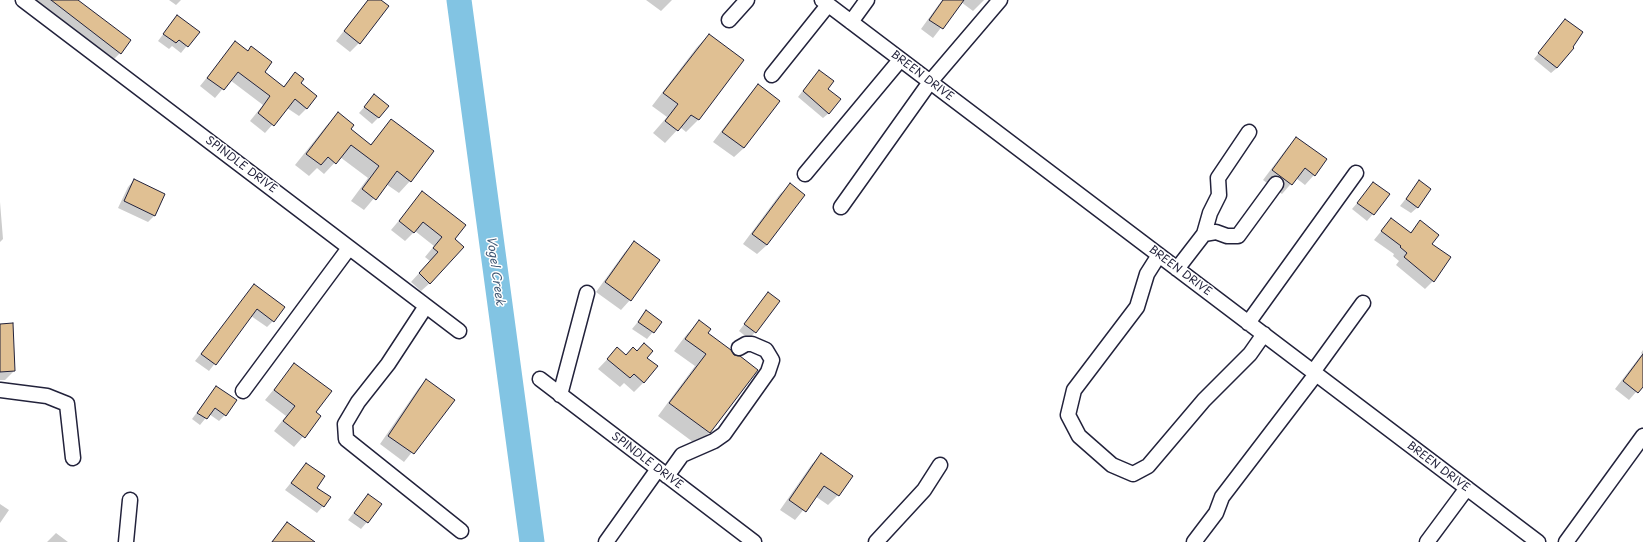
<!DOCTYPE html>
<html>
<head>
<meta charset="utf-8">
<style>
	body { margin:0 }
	canvas { display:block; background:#fff }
</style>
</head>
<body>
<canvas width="1643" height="542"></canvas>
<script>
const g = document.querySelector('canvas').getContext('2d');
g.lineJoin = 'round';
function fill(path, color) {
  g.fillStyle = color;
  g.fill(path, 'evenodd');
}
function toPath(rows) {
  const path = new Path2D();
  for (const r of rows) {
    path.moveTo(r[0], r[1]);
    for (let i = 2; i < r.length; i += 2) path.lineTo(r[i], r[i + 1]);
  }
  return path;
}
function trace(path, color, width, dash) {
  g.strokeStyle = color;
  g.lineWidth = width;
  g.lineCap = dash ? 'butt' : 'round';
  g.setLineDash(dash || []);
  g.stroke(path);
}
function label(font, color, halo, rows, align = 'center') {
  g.font = font + ' "Playpen Sans",sans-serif';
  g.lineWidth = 3;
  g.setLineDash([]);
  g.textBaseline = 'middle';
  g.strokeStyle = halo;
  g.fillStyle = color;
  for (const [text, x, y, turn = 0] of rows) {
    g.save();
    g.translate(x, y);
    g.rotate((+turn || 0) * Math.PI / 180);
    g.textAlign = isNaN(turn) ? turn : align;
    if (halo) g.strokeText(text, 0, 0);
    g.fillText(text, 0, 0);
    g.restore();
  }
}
fill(toPath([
	[30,0,77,0,120,53,111,62],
	[169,0,181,0,176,5],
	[368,0,380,0,359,43,350,52,336,41],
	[646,0,672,0,661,11],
	[942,0,984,0,973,11,961,2,933,38,921,29],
	[177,16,198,32,181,53,172,46,169,49,158,41],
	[1565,20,1557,68,1551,73,1534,59],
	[709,35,743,61,698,120,686,132,680,127,665,143,653,133,667,117,652,106,697,47],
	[235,43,247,51,251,48,263,72,283,87,295,73,307,108,299,116,287,108,265,133,250,121,263,105,230,80,215,98,200,86],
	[814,76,827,89,829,113,823,118,798,97],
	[758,86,779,101,744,148,734,157,713,142,749,95],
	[374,96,379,117,372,124,359,113],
	[338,114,350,129,370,145,391,120,410,181,399,193,386,184,364,210,351,201,368,178,340,157,324,174,317,168,309,176,295,165,327,125],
	[1296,138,1314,175,1305,185,1296,178,1282,194,1263,180,1287,148],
	[134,180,164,195,154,216,148,222,118,208,128,187],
	[1419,182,1418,207,1411,213,1400,206],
	[1374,183,1389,195,1367,221,1352,209],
	[790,185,804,195,767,245,757,254,743,244,780,194],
	[422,193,454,239,430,283,421,291,411,282,430,261,425,257,434,246,415,231,405,241,391,230],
	[0,202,3,239,0,242],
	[1391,219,1410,233,1420,222,1433,281,1425,289,1396,265,1399,261,1393,256,1394,254,1374,240],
	[634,243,630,300,621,310,596,292,625,252],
	[254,286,273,321,267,327,251,316,209,371,195,361],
	[768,293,755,332,749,339,739,331],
	[646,312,661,322,647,339,632,329],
	[699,322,706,333,734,356,756,370,709,433,697,445,658,416,695,366,674,351,687,334],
	[0,325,14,371,5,380,0,380],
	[633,348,646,358,644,382,634,392,624,383,620,387,598,369,617,349,625,356],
	[1643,350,1643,384,1629,400,1615,389,1642,354,1641,353],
	[295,364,314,413,320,417,294,447,274,431,286,416,265,400],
	[426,380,454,400,404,462,380,444,418,389],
	[216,387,225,415,219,421,209,414,200,425,192,419],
	[821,455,851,476,838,495,828,505,815,496,795,520,780,510,812,464],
	[306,464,323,506,317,513,285,490],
	[368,495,367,522,361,529,348,520],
	[0,504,9,510,0,523],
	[287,523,308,542,271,542],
	[56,533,68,542,47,542]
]), '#0003');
trace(toPath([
	[459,0,532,542]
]), '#82c4e3', 25);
const building = toPath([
	[51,0,78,0,131,40,121,54,51,0],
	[368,0,381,0,389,6,360,44,344,31,368,0],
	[943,0,964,0,943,29,929,20,943,0],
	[177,15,200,32,188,47,179,40,176,43,163,34,177,15],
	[1565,19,1583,32,1573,47,1574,48,1557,68,1538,53,1565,19],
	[709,34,744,60,699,120,691,115,678,131,665,121,678,104,663,93,709,34],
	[235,41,248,51,251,46,272,62,265,72,284,87,295,72,304,79,301,83,317,96,307,109,295,99,274,126,258,113,270,96,238,72,224,90,207,78,235,41],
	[819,70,834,81,828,89,841,99,829,114,803,91,819,70],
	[758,84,780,101,744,148,722,132,758,84],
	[374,94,389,106,379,118,364,107,374,94],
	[338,112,354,125,351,129,371,145,391,119,434,151,411,182,397,171,376,200,362,189,379,166,351,145,336,164,328,157,321,165,306,154,338,112],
	[1296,137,1327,159,1315,176,1305,168,1292,185,1272,170,1296,137],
	[134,179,165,194,155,216,124,201,134,179],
	[1419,180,1431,189,1418,208,1406,199,1419,180],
	[1373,182,1390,194,1374,215,1357,203,1373,182],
	[790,183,805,195,767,245,752,234,790,183],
	[422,191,466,225,455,239,464,247,430,284,419,273,438,252,433,248,442,237,423,222,414,233,399,221,422,191],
	[1391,218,1411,233,1420,220,1439,235,1432,244,1451,257,1434,282,1404,257,1407,253,1400,247,1401,246,1381,231,1391,218],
	[634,241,660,260,631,301,605,282,634,241],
	[254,284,285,307,274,322,257,309,216,365,201,354,254,284],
	[768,292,780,301,756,333,744,324,768,292],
	[646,310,662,322,654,333,638,322,646,310],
	[699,320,711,329,708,333,731,350,734,355,740,356,758,370,710,433,669,403,706,354,685,339,699,320],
	[13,323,15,371,0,372,0,324,13,323],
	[644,343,653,351,647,358,658,366,644,383,634,374,630,378,607,359,617,347,626,355,633,347,637,351,644,343],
	[1643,354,1643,387,1638,393,1623,381,1643,354],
	[294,363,332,391,316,412,321,416,305,438,283,421,295,406,274,390,294,363],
	[426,379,455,400,414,454,388,436,426,379],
	[216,386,237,400,226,416,215,408,207,419,197,413,216,386],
	[821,453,853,476,839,496,824,486,806,512,789,500,821,453],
	[306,463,325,476,317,488,331,497,324,507,291,483,306,463],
	[368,494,382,504,368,523,354,513,368,494],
	[287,522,315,542,272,542,287,522]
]);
fill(building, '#e0c093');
trace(building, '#22223b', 1);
const minor = toPath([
	[23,0,459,331],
	[822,0,1538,542],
	[729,20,747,0],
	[851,22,867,0],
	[772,75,828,5],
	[805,174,900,60],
	[841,207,930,82,1000,0],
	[1204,234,1210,213,1219,195,1218,178,1249,132],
	[1159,255,1147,274,1137,307,1074,390,1068,415,1079,436,1112,465,1133,474,1148,466,1204,400,1250,354,1264,334],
	[1177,269,1204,234,1216,232,1227,236,1238,236,1276,184],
	[426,306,388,364,358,402,345,424,346,439,461,531],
	[1248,323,1356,173],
	[1313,372,1363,303],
	[540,379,754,542],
	[0,390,47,396,67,404,73,458],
	[243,391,349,248],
	[560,395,587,293],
	[667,476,682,455,714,441,724,434,768,372,772,360,766,350,752,344,746,344,739,348],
	[126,542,130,500],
	[606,542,658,469],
	[876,542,924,490,940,465],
	[1194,542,1216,513,1222,497,1316,374],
	[1427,542,1467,488],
	[1566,542,1643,436]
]);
trace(minor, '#22223b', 17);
trace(minor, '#fff', 14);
label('11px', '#22223b', '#fff', [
	["BREEN DRIVE",922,76,37],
	["SPINDLE DRIVE",241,165,37],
	["BREEN DRIVE",1180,271,37],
	["SPINDLE DRIVE",647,461,37],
	["BREEN DRIVE",1438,467,37]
]);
label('italic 12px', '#445b76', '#fff', [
	["Vogel Creek",495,271,82]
]);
</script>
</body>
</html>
